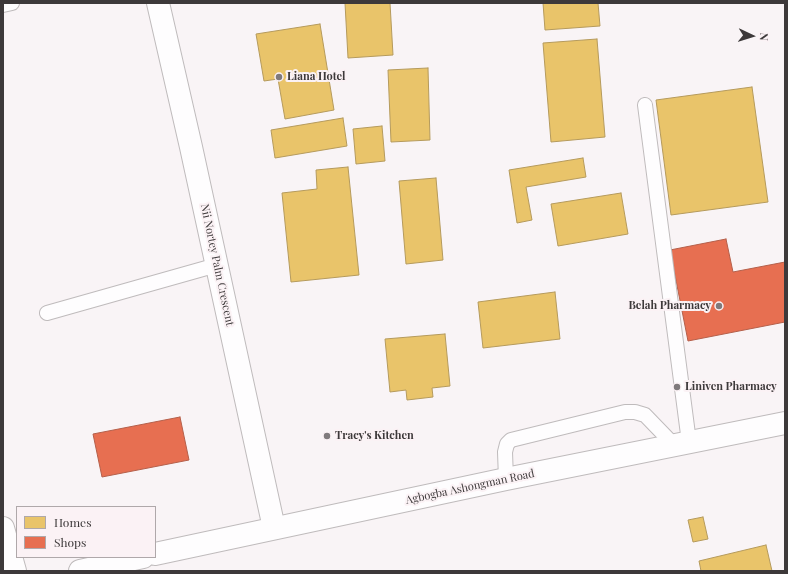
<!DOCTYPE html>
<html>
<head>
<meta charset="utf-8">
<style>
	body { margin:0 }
	#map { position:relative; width:788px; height:574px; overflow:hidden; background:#f9f4f6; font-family:"Playfair Display",serif }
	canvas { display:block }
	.frame { position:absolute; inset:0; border:4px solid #3d393a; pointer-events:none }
	.legend { position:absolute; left:16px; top:506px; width:140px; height:52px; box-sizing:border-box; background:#fbf2f5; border:1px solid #afa8aa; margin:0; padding:5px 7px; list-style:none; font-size:12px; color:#3d393a }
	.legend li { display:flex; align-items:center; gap:8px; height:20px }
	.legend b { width:20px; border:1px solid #afa8aa }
	.north { position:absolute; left:732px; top:16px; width:40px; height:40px; -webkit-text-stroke:3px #fbf2f5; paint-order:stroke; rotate:94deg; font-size:11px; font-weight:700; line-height:16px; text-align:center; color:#3d393a }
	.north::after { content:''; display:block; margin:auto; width:14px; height:18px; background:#3d393a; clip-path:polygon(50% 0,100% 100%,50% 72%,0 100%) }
</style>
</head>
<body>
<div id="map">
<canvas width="788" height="574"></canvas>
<div class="frame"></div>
<ul class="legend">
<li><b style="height:11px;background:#e9c46a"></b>Homes</li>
<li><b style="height:11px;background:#e76f51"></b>Shops</li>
</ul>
<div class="north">N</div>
</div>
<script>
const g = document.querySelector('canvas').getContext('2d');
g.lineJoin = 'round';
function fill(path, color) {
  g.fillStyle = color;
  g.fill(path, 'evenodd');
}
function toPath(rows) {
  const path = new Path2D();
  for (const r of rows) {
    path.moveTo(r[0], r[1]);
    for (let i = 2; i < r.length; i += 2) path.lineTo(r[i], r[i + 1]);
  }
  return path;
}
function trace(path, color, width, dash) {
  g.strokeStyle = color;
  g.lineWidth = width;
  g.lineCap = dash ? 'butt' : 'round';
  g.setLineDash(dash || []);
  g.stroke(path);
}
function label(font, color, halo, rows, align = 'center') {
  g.font = font + ' "Playfair Display",serif';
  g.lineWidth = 4;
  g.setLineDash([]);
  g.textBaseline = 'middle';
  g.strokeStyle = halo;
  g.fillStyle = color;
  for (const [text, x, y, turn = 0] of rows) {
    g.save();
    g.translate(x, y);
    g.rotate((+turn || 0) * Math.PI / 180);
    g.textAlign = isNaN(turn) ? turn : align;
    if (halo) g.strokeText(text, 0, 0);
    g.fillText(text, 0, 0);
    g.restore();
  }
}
const homes = toPath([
	[345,3,390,3,393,55,348,58,345,3],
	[543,3,598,3,600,26,545,30,543,3],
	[320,24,334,110,285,119,278,79,264,81,256,34,320,24],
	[597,39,605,137,551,142,543,43,597,39],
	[428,68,430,140,391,142,388,70,428,68],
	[752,87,768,202,671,215,656,100,752,87],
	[343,118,347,146,275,158,271,130,343,118],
	[382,126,385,161,356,164,353,129,382,126],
	[583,158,586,177,526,187,532,220,517,223,509,170,583,158],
	[348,167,359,275,291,282,282,193,317,189,316,170,348,167],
	[436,178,443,260,406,264,399,181,436,178],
	[621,193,628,234,558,246,551,204,621,193],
	[555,292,560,339,483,348,478,302,555,292],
	[445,334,450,386,432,388,433,397,407,400,406,390,390,392,385,339,445,334],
	[703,517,708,539,693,542,688,520,703,517],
	[766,545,772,571,701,571,699,561,766,545]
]);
fill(homes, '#e9c46a');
trace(homes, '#b59a5c', 1);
const shops = toPath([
	[726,239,733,272,785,262,785,322,688,341,670,250,726,239],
	[180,417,189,460,102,477,93,434,180,417]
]);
fill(shops, '#e76f51');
trace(shops, '#b45f4a', 1);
const lane = toPath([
	[3,5,12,3],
	[645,105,689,442],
	[47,313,217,265],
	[506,479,505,452,507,444,511,440,625,412,635,412,645,415,674,445]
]);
const street = toPath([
	[158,3,191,147,274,528],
	[3,528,15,571]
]);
const secondary = toPath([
	[155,554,506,479,785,423],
	[80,571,143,557]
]);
trace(lane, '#bfbbbc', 16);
trace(street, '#bfbbbc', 24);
trace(secondary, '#bfbbbc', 24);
trace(lane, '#fefdfe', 14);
trace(street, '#fefdfe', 22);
trace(secondary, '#fefdfe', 22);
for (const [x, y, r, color] of [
	[279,77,4,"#7f7a7c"],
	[719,306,4,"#7f7a7c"],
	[677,387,4,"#7f7a7c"],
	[327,436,4,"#7f7a7c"]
]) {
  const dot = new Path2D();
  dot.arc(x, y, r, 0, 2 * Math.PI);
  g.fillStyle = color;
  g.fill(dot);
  trace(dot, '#fbf2f5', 1.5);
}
label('bold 11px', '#3d393a', '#fbf2f5', [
	["Liana Hotel",287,77],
	["Belah Pharmacy",711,306,"right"],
	["Liniven Pharmacy",685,387],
	["Tracy's Kitchen",335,436]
], 'left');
label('11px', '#3d393a', '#fbf2f5', [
	["Nii Nortey Palm Crescent",217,265,78],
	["Agbogba Ashongman Road",470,487,-12]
]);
</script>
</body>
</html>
